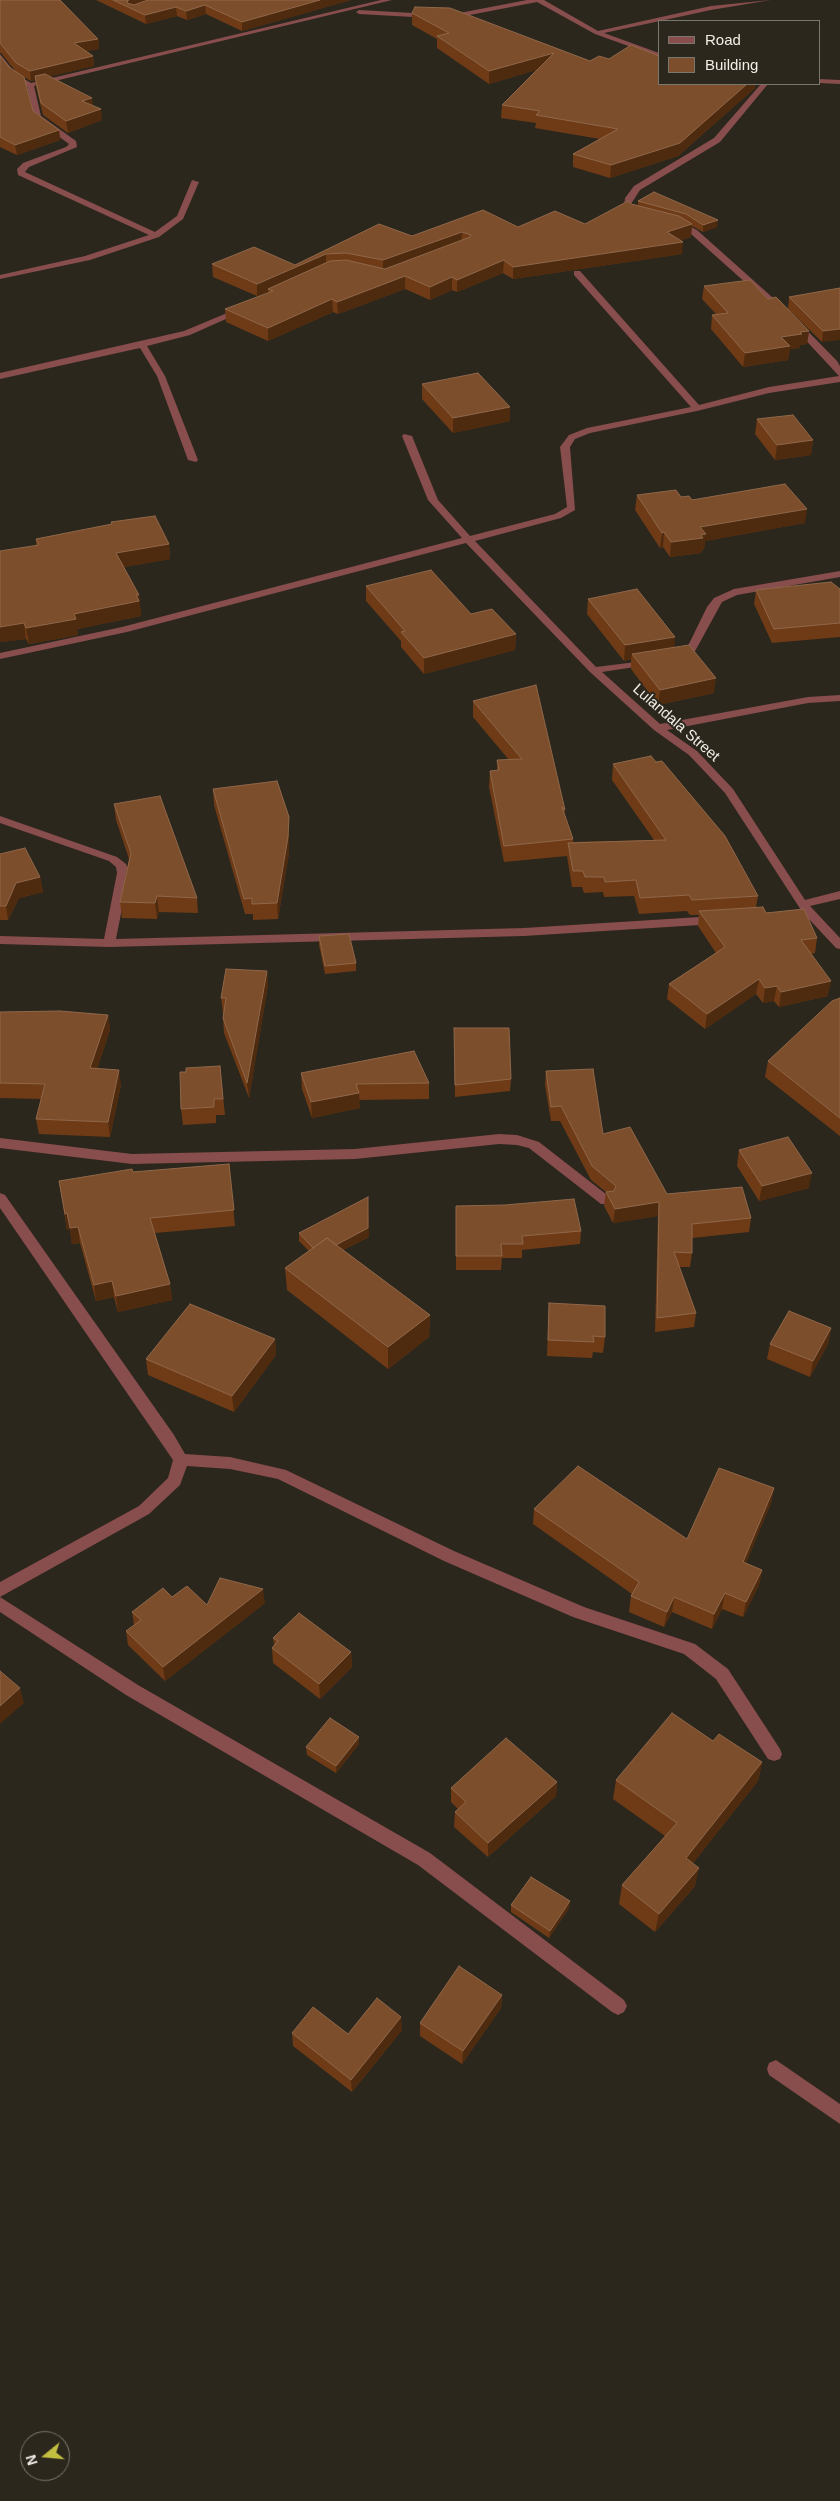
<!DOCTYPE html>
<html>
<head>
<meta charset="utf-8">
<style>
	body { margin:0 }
	#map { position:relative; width:840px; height:2501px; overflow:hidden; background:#2b271d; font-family:Helvetica,sans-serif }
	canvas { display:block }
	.legend { position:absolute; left:658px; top:20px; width:162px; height:65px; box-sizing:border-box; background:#2b271d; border:1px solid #7a776e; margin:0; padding:6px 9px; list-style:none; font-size:15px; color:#f0eee7 }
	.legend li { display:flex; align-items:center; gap:10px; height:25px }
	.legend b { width:25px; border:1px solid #7a776e }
	.north { position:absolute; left:20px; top:2431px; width:50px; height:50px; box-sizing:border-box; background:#2b271d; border:1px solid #7a776e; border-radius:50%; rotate:253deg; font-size:14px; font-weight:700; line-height:20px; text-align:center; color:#f0eee7 }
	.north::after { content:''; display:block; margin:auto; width:18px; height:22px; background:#c1be40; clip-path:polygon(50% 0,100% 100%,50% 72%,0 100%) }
</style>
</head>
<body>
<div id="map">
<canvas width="840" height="2501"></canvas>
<ul class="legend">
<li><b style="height:6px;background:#884d4d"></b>Road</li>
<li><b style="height:14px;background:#7d4e2c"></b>Building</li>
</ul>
<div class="north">N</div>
</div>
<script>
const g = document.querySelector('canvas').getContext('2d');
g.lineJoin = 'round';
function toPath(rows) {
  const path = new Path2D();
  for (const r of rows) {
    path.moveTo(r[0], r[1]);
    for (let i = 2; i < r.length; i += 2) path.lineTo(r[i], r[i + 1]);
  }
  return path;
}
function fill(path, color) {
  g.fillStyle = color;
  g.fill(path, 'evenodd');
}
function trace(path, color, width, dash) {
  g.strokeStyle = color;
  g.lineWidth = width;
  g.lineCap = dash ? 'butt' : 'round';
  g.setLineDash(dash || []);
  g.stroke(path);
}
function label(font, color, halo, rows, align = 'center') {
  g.font = font + ' Helvetica,sans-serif';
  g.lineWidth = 4;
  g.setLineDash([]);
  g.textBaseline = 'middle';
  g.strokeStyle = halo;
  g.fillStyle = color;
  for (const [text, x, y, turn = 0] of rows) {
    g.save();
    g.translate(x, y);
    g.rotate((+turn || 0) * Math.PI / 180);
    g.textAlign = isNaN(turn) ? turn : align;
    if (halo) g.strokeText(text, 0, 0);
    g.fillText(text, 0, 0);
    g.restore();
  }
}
fill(toPath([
	[381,0,392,0,34,86,41,116,76,141,77,147,29,167,25,172,155,232,177,216,192,180,199,182,183,219,159,237,90,260,0,279,0,275,85,256,149,235,18,175,17,169,23,163,66,147,69,144,35,119,27,86,12,76,0,61,0,54,16,74,31,83,381,0],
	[527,0,544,0,598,31,711,6,771,0,711,10,604,33,659,53,659,57,595,34,537,2,449,19,359,14,356,12,359,10,449,15,527,0],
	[819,79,840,80,840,84,819,83,819,79],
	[761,84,768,84,720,142,640,190,631,204,642,211,642,215,636,215,624,207,625,198,634,186,714,138,761,84],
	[673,221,679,221,697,230,791,314,837,361,840,366,840,382,769,393,697,411,590,433,575,439,570,447,575,510,561,518,475,541,596,667,652,660,652,664,648,665,602,672,660,724,808,697,840,695,840,701,808,703,667,730,697,751,733,789,805,900,840,891,840,899,810,906,840,938,840,949,836,948,807,917,783,918,781,915,783,912,801,910,725,793,689,755,654,730,590,672,466,543,127,632,0,659,0,653,122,627,462,538,428,500,402,436,404,434,412,436,438,500,470,536,555,514,567,507,560,447,569,435,587,428,691,407,574,275,574,271,580,271,699,405,769,387,839,376,785,318,691,234,673,225,673,221],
	[239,308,246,310,190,335,147,346,165,376,198,460,196,462,188,460,157,376,140,348,0,379,0,373,184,331,239,308],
	[840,571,840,577,737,595,722,602,694,653,689,658,676,661,671,658,686,650,707,607,714,598,734,589,840,571],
	[0,816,117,857,126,864,129,873,116,939,524,928,716,916,722,920,716,924,524,936,109,947,0,944,0,936,104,939,117,873,116,867,109,861,0,823,0,816],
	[499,1134,517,1135,539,1142,611,1198,613,1201,611,1204,601,1204,529,1148,517,1145,499,1144,355,1159,132,1164,0,1148,0,1138,132,1154,355,1149,499,1134],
	[0,1193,5,1195,174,1435,185,1454,230,1457,286,1470,454,1551,584,1607,695,1644,728,1669,780,1749,782,1754,780,1759,774,1761,768,1759,716,1679,684,1654,573,1617,444,1561,278,1479,230,1469,187,1466,180,1485,149,1514,0,1597,0,1582,139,1506,168,1478,173,1460,0,1208,0,1193],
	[0,1597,138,1685,430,1853,624,2000,627,2006,624,2012,618,2015,612,2012,418,1865,126,1695,0,1612,0,1597],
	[776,2060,840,2104,840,2124,769,2075,767,2069,769,2063,776,2060]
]), '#884d4d');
fill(toPath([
	[0,0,98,39,99,49,86,51,93,56,94,66,50,76,93,106,102,120,68,133,43,115,36,87,35,80,31,81,17,73,1,53,0,53],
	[96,0,351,0,242,31,206,14,187,20,177,16,146,24],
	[412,13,590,61,659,84,755,88,678,156,610,178,573,167,573,154,600,139,535,128,536,123,501,118,502,105,536,70,489,84,437,48,437,39,412,25],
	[0,56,33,111,59,130,60,140,17,155,0,147],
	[654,192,717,227,703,232,692,226,691,237,681,240,682,254,513,279,503,273,457,292,452,290,430,300,405,289,338,314,333,312,268,341,226,322,225,309,268,293,268,292,257,296,213,277,212,264,295,265,379,224,412,236,518,227,585,224,631,204,638,205,638,201],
	[704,286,768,299,809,331,807,344,800,345,800,348,790,349,788,360,743,367,711,329,712,315,716,314,702,299],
	[840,288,822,342,788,309,789,297],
	[422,384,510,407,510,421,453,433,422,399],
	[757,419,813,440,811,455,775,460,755,434],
	[637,495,681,497,805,523,705,541,704,549,702,550,701,553,670,557,663,547,660,548,635,510],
	[111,522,169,544,170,559,124,567,139,595,141,616,77,629,78,635,67,637,29,644,26,639,0,642,36,545,36,539,111,525],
	[366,586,471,614,516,634,515,650,424,674,401,647,401,641,366,601],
	[840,589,840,637,772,643,754,604,756,590],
	[588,599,675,647,714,693,658,705,631,669,631,659,624,661,587,614],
	[473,701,565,810,564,814,573,839,573,842,654,840,612,780,613,764,758,896,756,907,817,938,815,953,811,954,828,996,779,1007,774,1001,763,1003,756,994,705,1029,667,999,669,984,716,953,698,926,699,915,690,915,687,911,639,914,634,896,604,897,603,892,584,893,582,887,572,887,567,856,504,862,489,787,490,771,497,771,497,760,509,760,473,717],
	[213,789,289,817,289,853,278,919,253,920,253,914,245,914,214,805],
	[114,804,197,898,198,913,159,912,157,919,122,918,120,902,129,859,116,820],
	[0,854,40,877,43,892,19,898,8,920,0,920],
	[319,936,356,963,356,971,325,974,319,945],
	[267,971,268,985,249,1098,224,1033,223,1018,224,1013,223,1013,221,998],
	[840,998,840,1136,765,1077,768,1061],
	[0,1012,108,1015,110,1030,97,1069,121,1085,110,1137,39,1134,36,1119,41,1099,0,1098],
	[454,1040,511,1079,510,1091,455,1097],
	[220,1066,225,1115,216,1115,216,1123,183,1125,181,1109],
	[546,1071,603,1134,667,1194,751,1218,749,1232,692,1238,692,1253,690,1267,679,1267,696,1313,694,1327,655,1332,658,1216,613,1223,604,1206,606,1192,591,1180,560,1121,551,1121,545,1085],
	[301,1073,429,1083,429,1099,359,1100,360,1108,312,1118,302,1089],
	[739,1150,809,1188,759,1201,737,1166],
	[229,1164,235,1226,155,1233,170,1284,172,1300,118,1312,114,1297,96,1301,80,1243,72,1244,70,1229,67,1230,59,1181,133,1172],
	[456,1206,581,1231,580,1244,522,1250,522,1258,502,1258,501,1270,456,1270],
	[299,1233,369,1237,343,1250,430,1315,429,1337,388,1369,287,1290,285,1268,309,1251,299,1241],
	[549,1303,605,1337,603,1353,593,1352,592,1358,547,1356],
	[831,1328,828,1344,810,1377,767,1359,770,1344],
	[275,1339,276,1355,234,1412,148,1375,146,1359],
	[774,1488,771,1503,746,1563,762,1570,759,1585,743,1617,722,1609,712,1629,672,1612,664,1627,629,1612,631,1596,632,1594,533,1524,534,1509,687,1539],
	[172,1597,207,1605,265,1603,165,1681,128,1645,126,1631,134,1625,132,1612],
	[273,1638,351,1652,352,1667,320,1699,273,1663,272,1648,274,1645],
	[359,1737,359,1744,336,1773,307,1755,306,1747],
	[713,1741,762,1762,758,1781,693,1863,695,1886,655,1932,619,1904,622,1885,665,1836,613,1799,616,1780],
	[557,1782,556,1796,488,1857,454,1827,455,1812,458,1809,451,1802,451,1788],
	[511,1905,569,1908,549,1938,511,1912],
	[502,1995,501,2008,462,2064,420,2036,420,2023],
	[402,2030,352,2092,293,2046,292,2033,348,2034]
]), '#6f3b16');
fill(toPath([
	[128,0,155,0,131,8,127,3],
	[320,0,351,0,242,31,242,22],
	[205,5,206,14,187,20,186,11],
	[176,7,177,16,146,24,145,15],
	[98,39,99,49,75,53,74,43],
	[554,53,554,65,489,84,489,71],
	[93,56,94,66,36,80,35,76,35,80,31,81,30,71],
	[747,84,756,84,755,88,678,156,610,178,611,165],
	[92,98,94,109,82,101],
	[101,109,102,120,68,133,66,121],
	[59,130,60,140,17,155,15,145],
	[718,220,717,227,703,232,703,225],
	[692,224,691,237,670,244,683,242,682,254,513,279,513,267,667,232],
	[462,232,461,244,383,273,383,260],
	[326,254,326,266,268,289,268,292,257,296,257,284],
	[504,260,503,273,457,292,457,280],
	[405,276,405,289,338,314,337,302],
	[452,277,452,290,430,300,430,287],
	[332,299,333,312,268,341,268,328],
	[840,329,840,340,822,342,823,331],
	[809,331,807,344,800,345,800,348,790,349,788,360,743,367,745,353,781,337,800,332],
	[510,407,510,421,453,433,453,418],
	[813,440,811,455,775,460,777,445],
	[807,509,805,523,705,541,704,549,702,550,701,553,670,557,671,542,700,527],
	[664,532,663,547,660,548,662,533],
	[169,544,170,559,118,568,116,553],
	[139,595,141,616,77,629,78,635,29,644,26,628],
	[24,623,26,639,0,642,0,627],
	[516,634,515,650,424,674,424,658],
	[675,637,674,652,632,654,631,659,624,661,625,645],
	[716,678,714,693,658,705,660,690],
	[289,817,289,853,278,919,277,903],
	[40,877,43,892,19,898,8,920,6,906,16,883],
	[157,896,159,912,157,919,155,903],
	[267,971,268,985,249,1098,247,1083],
	[759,979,756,994,705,1029,707,1014],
	[831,981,828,996,779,1007,781,992],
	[777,986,774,1001,763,1003,765,988],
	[108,1015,110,1030,92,1084,90,1068],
	[119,1070,121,1085,110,1137,108,1122],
	[359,1093,360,1108,312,1118,311,1102],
	[812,1173,809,1188,759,1201,762,1186],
	[368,1197,369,1237,319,1262,319,1253],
	[659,1202,658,1216,613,1223,615,1209],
	[67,1213,70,1229,67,1230,65,1214],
	[78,1227,80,1243,72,1244,70,1228],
	[112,1281,114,1297,96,1301,94,1285],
	[170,1284,172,1300,118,1312,116,1296],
	[430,1315,429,1337,388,1369,388,1347],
	[831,1328,828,1344,810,1377,813,1361],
	[275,1339,276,1355,234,1412,232,1396],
	[774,1488,771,1503,740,1577,743,1562],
	[762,1570,759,1585,743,1617,746,1602],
	[263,1589,265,1603,165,1681,163,1667],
	[725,1593,722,1609,712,1629,714,1614],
	[674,1597,672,1612,664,1627,667,1612],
	[351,1652,352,1667,320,1699,319,1684],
	[20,1688,24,1703,0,1724,0,1706],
	[359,1737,359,1744,336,1773,336,1766],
	[762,1762,758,1781,683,1876,686,1858],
	[557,1782,556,1796,488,1857,488,1843],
	[699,1868,695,1886,655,1932,659,1914],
	[570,1901,569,1908,549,1938,550,1931],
	[502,1995,501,2008,462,2064,463,2051],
	[401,2017,402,2030,352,2092,351,2080]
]), '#4e2b0f');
const building = toPath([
	[0,0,60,0,98,39,74,43,93,56,30,71,16,63,0,43,0,0],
	[113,0,129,0,128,0,127,3,134,5,148,0,320,0,242,22,205,5,186,11,176,7,145,15,113,0],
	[415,7,450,8,590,61,599,56,609,59,631,45,659,56,659,84,747,84,680,143,611,165,573,154,618,129,536,115,540,111,502,105,554,53,489,71,437,36,449,33,412,13,415,7],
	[0,56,9,67,24,77,33,111,59,130,15,145,0,137,0,56],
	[45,74,92,98,82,101,101,109,66,121,41,103,35,76,45,74],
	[654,192,718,220,703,225,686,214,638,201,654,192],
	[628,201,631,204,679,216,692,224,667,232,683,242,513,267,504,260,457,280,452,277,430,287,405,276,337,302,332,299,268,328,225,309,273,291,268,289,330,261,346,260,385,269,470,237,471,235,462,232,383,260,346,253,326,254,257,284,212,264,254,247,295,265,379,224,412,236,483,210,518,227,555,211,585,224,628,201],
	[750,280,768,299,776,297,809,331,800,332,802,334,781,337,790,346,745,353,712,315,728,313,704,286,750,280],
	[840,288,840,329,823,331,789,297,840,288],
	[478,373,510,407,453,418,422,384,478,373],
	[793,415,813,440,777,445,757,419,793,415],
	[785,484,807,509,700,527,706,534,701,535,703,538,671,542,664,532,662,533,637,495,676,490,681,497,689,496,692,500,785,484],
	[155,516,169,544,116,553,139,595,136,595,139,601,74,614,76,619,65,621,26,628,24,623,0,627,0,551,39,545,36,539,112,524,111,522,155,516],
	[431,570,471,614,492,609,516,634,424,658,401,632,405,631,366,586,431,570],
	[831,582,840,589,840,623,774,629,756,590,831,582],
	[637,589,675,637,625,645,588,599,637,589],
	[689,645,716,678,660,690,632,654,689,645],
	[536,685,565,810,562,807,573,839,504,846,490,771,499,770,497,760,522,759,473,701,536,685],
	[651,756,656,762,662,761,725,836,758,896,692,900,689,895,640,898,636,880,605,882,604,877,585,877,583,871,573,871,568,843,666,840,613,764,651,756],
	[277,781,289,817,288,837,277,903,252,904,252,898,244,899,213,789,277,781],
	[160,796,197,898,157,896,155,903,120,902,131,853,114,804,160,796],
	[25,848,40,877,16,883,6,906,0,906,0,854,25,848],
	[763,907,766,913,804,909,817,938,801,940,831,981,781,992,777,986,765,988,759,979,707,1014,669,984,725,947,699,911,763,907],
	[349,934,356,963,325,966,319,936,349,934],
	[226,969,267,971,247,1083,223,1018,226,998,221,998,226,969],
	[840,998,840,1118,768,1061,832,1001,840,998],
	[60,1011,108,1015,90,1068,119,1070,108,1122,36,1119,45,1084,0,1083,0,1012,60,1011],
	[454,1028,509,1028,511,1079,455,1085,454,1028],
	[414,1051,429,1083,356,1084,359,1093,311,1102,301,1073,414,1051],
	[220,1066,223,1099,214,1099,214,1107,181,1109,180,1072,186,1072,186,1068,220,1066],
	[593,1069,603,1134,630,1127,667,1194,742,1187,751,1218,692,1224,692,1253,674,1252,696,1313,657,1318,659,1202,615,1209,606,1192,614,1191,616,1186,592,1166,561,1106,551,1107,546,1071,593,1069],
	[788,1137,812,1173,762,1186,739,1150,788,1137],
	[229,1164,234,1210,150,1218,170,1284,116,1296,112,1281,94,1285,78,1227,70,1228,67,1213,65,1214,59,1181,132,1169,133,1172,229,1164],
	[368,1197,368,1228,336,1245,327,1238,313,1248,299,1233,368,1197],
	[574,1199,581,1231,522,1236,523,1244,501,1244,502,1256,456,1256,456,1206,505,1205,574,1199],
	[327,1238,430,1315,388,1347,285,1268,327,1238],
	[549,1303,605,1306,605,1337,593,1336,594,1342,548,1340,549,1303],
	[190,1304,275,1339,232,1396,146,1359,190,1304],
	[789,1311,831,1328,813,1361,770,1344,789,1311],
	[578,1466,687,1539,719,1468,774,1488,743,1562,762,1570,746,1602,725,1593,714,1614,674,1597,667,1612,631,1596,639,1582,534,1509,578,1466],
	[220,1578,263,1589,163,1667,126,1631,141,1620,132,1612,163,1588,172,1597,187,1586,207,1605,220,1578],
	[299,1613,351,1652,319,1684,272,1648,278,1641,273,1638,299,1613],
	[0,1671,20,1688,0,1706,0,1671],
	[672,1713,713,1741,719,1734,762,1762,686,1858,699,1868,659,1914,622,1885,677,1823,616,1780,672,1713],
	[330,1718,359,1737,336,1766,306,1747,330,1718],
	[506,1738,557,1782,488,1843,455,1812,466,1802,451,1788,506,1738],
	[531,1877,570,1901,550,1931,511,1905,531,1877],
	[459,1966,502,1995,463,2051,420,2023,459,1966],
	[377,1998,401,2017,351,2080,292,2033,313,2007,348,2034,377,1998]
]);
fill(building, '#7d4e2c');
trace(building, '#8f674a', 1);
label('15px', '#f0eee7', '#2b271d', [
	["Lulandala Street",676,723,41]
]);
</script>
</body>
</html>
